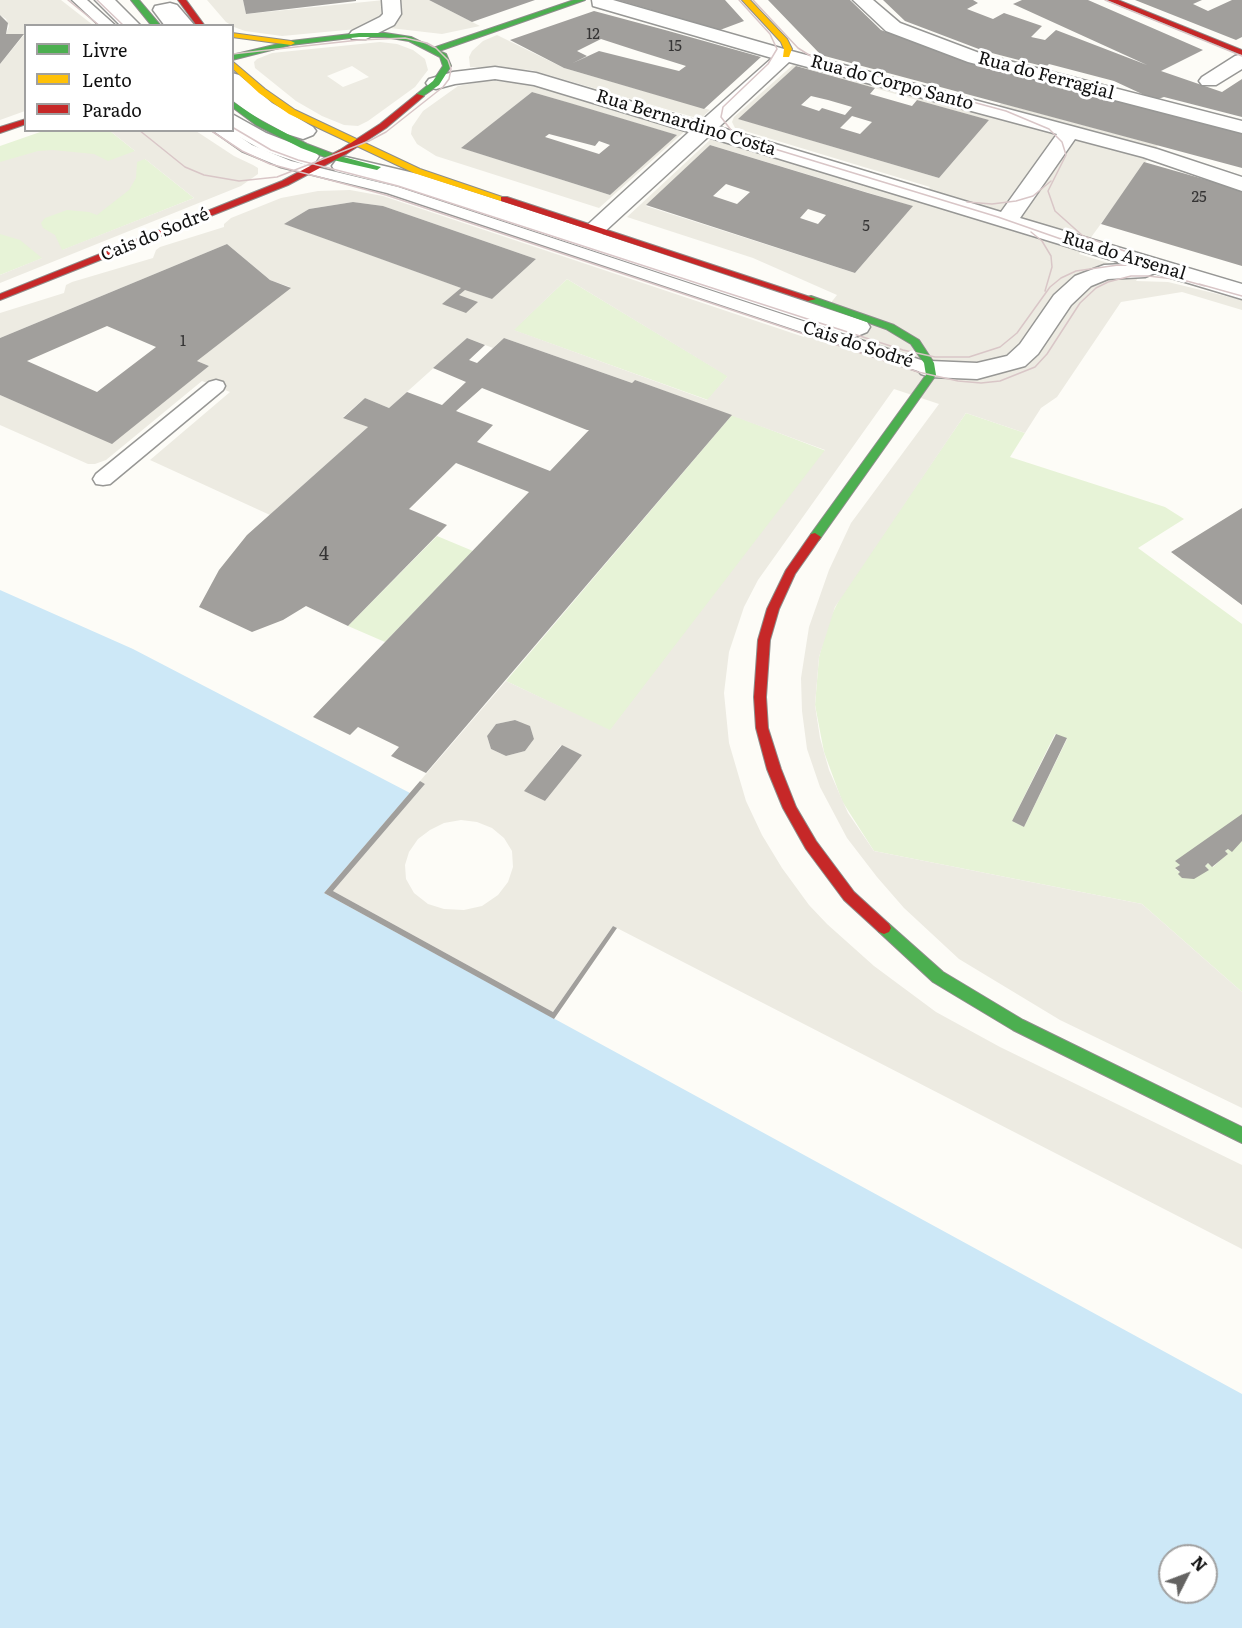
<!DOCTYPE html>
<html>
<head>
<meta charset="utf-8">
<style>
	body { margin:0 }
	#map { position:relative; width:1242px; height:1628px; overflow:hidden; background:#fdfcf7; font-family:Literata,serif }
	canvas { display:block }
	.legend { position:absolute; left:24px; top:24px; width:210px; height:108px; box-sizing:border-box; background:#fff; border:2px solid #a0a0a0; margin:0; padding:8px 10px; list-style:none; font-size:18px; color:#111 }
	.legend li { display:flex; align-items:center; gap:12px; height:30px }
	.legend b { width:30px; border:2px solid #a0a0a0 }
	.north { position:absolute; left:1158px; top:1544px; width:60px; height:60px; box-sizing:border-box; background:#fff; border:2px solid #a0a0a0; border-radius:50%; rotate:48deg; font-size:16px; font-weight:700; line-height:24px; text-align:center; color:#111 }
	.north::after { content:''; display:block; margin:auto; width:21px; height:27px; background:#646362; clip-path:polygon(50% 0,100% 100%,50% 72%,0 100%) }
</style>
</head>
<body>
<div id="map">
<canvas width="1242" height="1628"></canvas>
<ul class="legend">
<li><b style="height:8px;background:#4caf50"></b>Livre</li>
<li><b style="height:8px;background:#ffc107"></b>Lento</li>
<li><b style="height:8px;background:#c62828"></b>Parado</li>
</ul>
<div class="north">N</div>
</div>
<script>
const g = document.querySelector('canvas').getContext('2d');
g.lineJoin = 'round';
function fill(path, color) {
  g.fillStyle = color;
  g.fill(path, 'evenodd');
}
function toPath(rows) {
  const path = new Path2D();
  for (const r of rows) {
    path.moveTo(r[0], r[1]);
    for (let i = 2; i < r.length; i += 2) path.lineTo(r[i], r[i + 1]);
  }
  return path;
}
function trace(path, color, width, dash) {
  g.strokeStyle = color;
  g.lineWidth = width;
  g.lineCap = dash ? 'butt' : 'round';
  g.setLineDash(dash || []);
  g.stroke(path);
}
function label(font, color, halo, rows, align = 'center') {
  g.font = font + ' Literata,serif';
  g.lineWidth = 6;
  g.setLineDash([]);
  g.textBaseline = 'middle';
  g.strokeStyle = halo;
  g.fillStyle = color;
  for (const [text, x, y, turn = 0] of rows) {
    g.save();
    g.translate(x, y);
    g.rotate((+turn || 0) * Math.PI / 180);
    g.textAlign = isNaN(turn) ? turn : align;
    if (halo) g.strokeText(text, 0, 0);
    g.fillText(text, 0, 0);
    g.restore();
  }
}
fill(toPath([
	[43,131,110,131,194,198,0,275,0,146],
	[567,279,728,376,708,400,513,330],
	[966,413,1025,433,1010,457,1165,507,1184,519,1138,548,1242,624,1242,817,1176,861,1180,865,1175,869,1180,872,1209,870,1205,866,1208,863,1213,867,1227,854,1225,851,1242,841,1242,992,1142,904,874,851,842,801,824,752,815,705,819,657,829,620,842,594],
	[1055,734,1067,739,1024,827,1012,821],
	[732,415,826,451,610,731,506,681],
	[437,536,473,551,385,642,348,626]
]), '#e7f3d7');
fill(toPath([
	[0,0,61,0,93,25,26,26,25,111,0,120,0,64,24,35,6,34,9,26,6,19,0,15],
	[207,0,243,0,246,14,384,0,380,19,357,29,282,36,245,31,234,27,226,22],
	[398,0,429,0,480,26,442,34,390,28,388,26],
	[497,35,564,68,710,110,700,119,531,70,470,67,469,57,472,51,483,41],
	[380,42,397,44,413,50,425,59,428,70,415,87,368,121,358,126,344,125,322,116,296,101,255,68,254,62,257,59,272,53],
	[352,66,369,77,343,87,327,76],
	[794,64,991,116,1001,103,1158,145,1079,254,1141,273,1136,281,1168,282,1242,300,1242,310,1182,292,1121,302,1057,397,1041,408,1025,433,966,413,835,607,819,657,815,705,820,738,829,770,848,813,874,851,1142,904,1242,992,1242,1108,1060,1020,959,959,904,908,877,877,847,838,820,787,807,749,802,711,801,678,809,627,829,570,851,523,939,404,894,389,758,580,744,607,729,652,724,693,729,743,746,801,762,835,782,868,809,905,827,924,874,966,936,1012,1000,1047,1242,1165,1242,1249,613,926,553,1012,333,891,425,784,420,781,506,681,610,730,825,450,635,380,632,383,504,338,493,348,467,338,389,408,365,398,343,417,368,427,270,515,150,460,230,392,202,381,106,460,95,464,88,464,0,425,0,395,112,443,209,366,197,361,290,287,270,280,227,244,0,338,0,313,64,293,66,285,72,282,153,258,156,250,160,247,224,227,224,224,231,218,281,198,318,191,350,190,383,196,804,337,837,295,753,258,627,217,711,139,918,201,930,187,735,128,732,122,734,117],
	[796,66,988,120,989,120,939,178,739,119],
	[710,145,912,206,912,207,855,273,646,206],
	[353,202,383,206,536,259,492,299,285,224,309,209],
	[567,279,727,376,727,377,707,400,514,330],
	[515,720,530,727,534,739,525,751,506,756,491,749,487,736,496,724],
	[561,745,582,755,545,801,525,791],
	[461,820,477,822,492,828,504,838,512,851,513,867,508,882,498,895,482,906,464,910,444,909,428,904,414,893,406,879,405,865,409,852,418,839,430,830,444,823],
	[490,80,532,85,685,131,599,208,436,156,417,144,411,134,412,127,423,111,458,86],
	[532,92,676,135,610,195,462,148],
	[196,131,234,156,253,165,258,168,258,174,241,186,0,283,0,275,42,258,20,240,0,234,0,162,38,151,53,150,94,154,108,161,135,151,110,131],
	[145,159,194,198,62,250,55,235,43,228,41,223,45,218,67,210,89,212,97,215,129,190,136,178,137,162]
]), '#edebe2');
fill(toPath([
	[0,590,133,649,410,793,324,893,1242,1394,1242,1628,0,1628],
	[1170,1556,1206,1556,1206,1592,1170,1592]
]), '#cde8f7');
fill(toPath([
	[243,0,356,0,356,1,246,14],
	[429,0,535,0,472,22],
	[617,0,725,0,744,21,720,30],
	[768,0,850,0,881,30,910,41,972,62,1242,133,1242,168,821,55],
	[883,0,973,0,978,3,967,9,993,19,1004,13,1042,26,1031,37,1045,40,1056,30,1147,65,1013,4,1022,0,1088,0,1203,50,1161,71,1222,92,1242,79,1242,117,1164,97,1155,100,1114,81,1049,64,1046,67,984,51,905,21],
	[1135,0,1202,0,1193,4,1208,11,1232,0,1242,0,1242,37,1236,40],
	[594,11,665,30,761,57,704,109,564,68,510,40],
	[601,39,638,51,686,66,679,71,599,51,573,63,587,56,577,51],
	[0,15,8,23,6,34,24,34,0,64],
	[796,66,875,88,870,94,912,106,917,100,989,120,939,178,738,119],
	[811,96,828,100,852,107,845,115,822,108,819,111,801,105],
	[852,116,872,122,860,134,840,128],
	[532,92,570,103,677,135,610,195,461,148],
	[549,134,595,146,599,141,610,145,599,154,545,137],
	[710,145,868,193,913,206,855,273,646,205],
	[726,184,750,192,737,204,713,196],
	[808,209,826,215,818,224,800,218],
	[1144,162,1242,190,1242,266,1101,224],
	[353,202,383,206,536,259,492,299,465,290,459,295,478,302,466,313,442,304,461,288,284,224,309,209],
	[227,244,270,280,291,288,197,361,209,366,112,444,0,395,0,338],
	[107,326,156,347,97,392,27,361],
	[467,338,485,345,469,360,477,363,504,338,632,383,635,380,732,415,426,773,391,756,399,747,358,727,350,735,313,717,529,492,456,463,409,509,447,525,348,626,306,606,283,620,252,632,199,607,219,570,247,535,368,427,343,418,365,398,389,408,407,392,442,405,466,382,433,368],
	[482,388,587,430,589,430,550,471,477,442,493,425,456,411],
	[1242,508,1242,605,1171,552],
	[515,720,530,726,534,739,525,751,506,756,491,749,487,736,496,724],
	[1056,734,1067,738,1024,827,1012,821],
	[562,745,582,755,545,801,524,791],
	[420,781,425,784,333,891,553,1012,613,926,617,928,554,1019,324,893],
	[1242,814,1242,841,1232,852,1228,849,1225,851,1228,854,1212,867,1208,863,1205,866,1209,870,1194,879,1182,878,1178,874,1180,872,1175,868,1180,865,1175,861]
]), '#a19f9c');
const lane = toPath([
	[72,0,87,0,116,26,100,26,72,0],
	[212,130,230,130,252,145,291,161,398,187,936,365,939,369,936,373,930,375,924,373,387,193,281,167,242,151,212,130],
	[216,380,223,382,225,386,223,390,110,484,103,485,96,484,93,479,96,474,209,382,216,380]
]);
const street = toPath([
	[95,0,115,0,141,26,121,26,95,0],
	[382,0,400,0,401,14,394,25,366,39,352,39,349,35,352,31,380,17,383,14,382,0],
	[592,0,613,0,784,49,1157,149,1242,177,1242,191,1143,157,1075,139,1020,218,1242,284,1242,299,1155,273,1145,277,1108,279,1091,286,1071,305,1038,354,1025,366,977,379,930,377,921,374,917,369,921,364,930,361,977,363,1007,356,1020,344,1054,295,1075,276,1104,265,1125,264,708,137,602,234,867,322,870,327,867,332,855,337,404,188,335,171,332,166,338,158,346,157,418,174,584,228,689,132,534,85,495,79,455,84,436,89,429,87,426,83,429,79,453,72,495,67,536,73,700,122,772,58,593,6,592,0],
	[789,62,1057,134,1001,212,719,127,789,62],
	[853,0,873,0,900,23,982,54,1242,121,1242,133,968,62,886,31,853,0],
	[170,3,177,5,195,26,165,26,153,10,155,6,170,3],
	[1242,54,1242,69,1216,85,1202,85,1199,81,1202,77,1235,56,1242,54],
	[232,73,239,75,272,103,313,127,316,131,313,135,303,139,287,134,249,113,232,100,232,73],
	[232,114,266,133,315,152,319,156,314,164,306,165,262,150,227,130,232,130,232,114]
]);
const fast = toPath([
	[131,0,139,0,161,26,152,26,131,0],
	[574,0,585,0,439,51,446,54,451,66,439,85,420,98,417,98,417,94,433,81,443,66,440,57,409,41,385,37,359,37,291,45,232,60,232,55,291,41,359,33,385,33,411,37,433,48,574,0],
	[232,101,262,121,307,144,336,155,381,167,377,170,333,160,301,148,256,125,232,107,232,101],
	[811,296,894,325,919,340,934,363,936,375,819,540,815,541,811,540,811,534,926,375,924,363,911,344,886,329,808,301,808,297,811,296],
	[884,922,889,924,943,972,1023,1020,1242,1127,1242,1143,1013,1030,933,982,879,932,877,928,879,924,884,922]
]);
const slow = toPath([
	[742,0,750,0,787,39,792,49,789,57,783,57,784,49,781,42,742,0],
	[232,33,291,41,295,43,291,45,232,37,232,33],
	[232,61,265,89,295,110,420,169,508,199,501,201,414,173,289,114,259,93,232,68,232,61]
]);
const jam = toPath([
	[178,0,186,0,205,26,197,26,178,0],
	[1107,0,1118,0,1242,50,1242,55,1107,0],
	[417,94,424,96,386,128,346,154,288,185,0,300,0,294,282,181,340,150,380,124,417,94],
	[26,119,26,124,0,133,0,127,26,119],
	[501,197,507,197,816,299,808,301,501,201,501,197],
	[815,533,821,537,795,574,779,609,770,640,766,697,768,728,781,769,796,807,816,841,854,892,889,924,891,928,889,932,884,934,879,932,844,900,806,849,783,808,767,769,756,728,754,697,758,640,767,609,786,570,811,534,815,533]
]);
trace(lane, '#979795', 3);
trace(street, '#979795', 3);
trace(fast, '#8e8d8b', 2);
trace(slow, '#8e8d8b', 2);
trace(jam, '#8e8d8b', 2);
fill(lane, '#fffffe');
fill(street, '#fffffe');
fill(fast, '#4caf50');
fill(slow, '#ffc107');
fill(jam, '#c62828');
trace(toPath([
	[68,0,100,26],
	[97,0,124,26],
	[739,0,770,34,777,49,768,64,723,107,721,117,734,134,755,143,998,217,1121,260],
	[753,0,798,48,817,60,1006,111,1049,129,1062,142,1066,155,1048,191,1055,211,1083,236,1152,261],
	[1105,0,1242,56],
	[232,127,271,150,298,160,398,186,903,350,935,357,969,357,1000,347,1017,333,1050,287,1061,278,1076,271,1118,265,1150,266,1186,272],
	[139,130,185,167,204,175,239,181,277,177,369,141,386,132,443,87,449,79,451,69,448,60,436,48,427,43,405,38,359,40,232,54],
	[210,130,242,151,270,164,386,195,918,372,958,381,981,383,1000,381,1035,367,1047,354,1080,303,1096,288,1108,282,1131,276,1148,276,1183,280,1205,286],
	[967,202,992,204,1016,201,1033,196,1051,181],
	[1031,232,1042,241,1051,256,1052,267,1045,291],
	[1199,284,1242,296]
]), '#d9c6c7', 1.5);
label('15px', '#353434', null, [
	["12",593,35],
	["15",675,47],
	["25",1199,198],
	["5",866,227],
	["1",183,342]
]);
label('18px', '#111', '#fff', [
	["Rua do Ferragial",1046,76,15],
	["Rua do Corpo Santo",892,83,15],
	["Rua Bernardino Costa",686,123,17],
	["Cais do Sodré",155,235,-22],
	["Rua do Arsenal",1124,256,17],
	["Cais do Sodré",858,345,18]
]);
label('18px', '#353434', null, [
	["4",324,555]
]);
</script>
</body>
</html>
